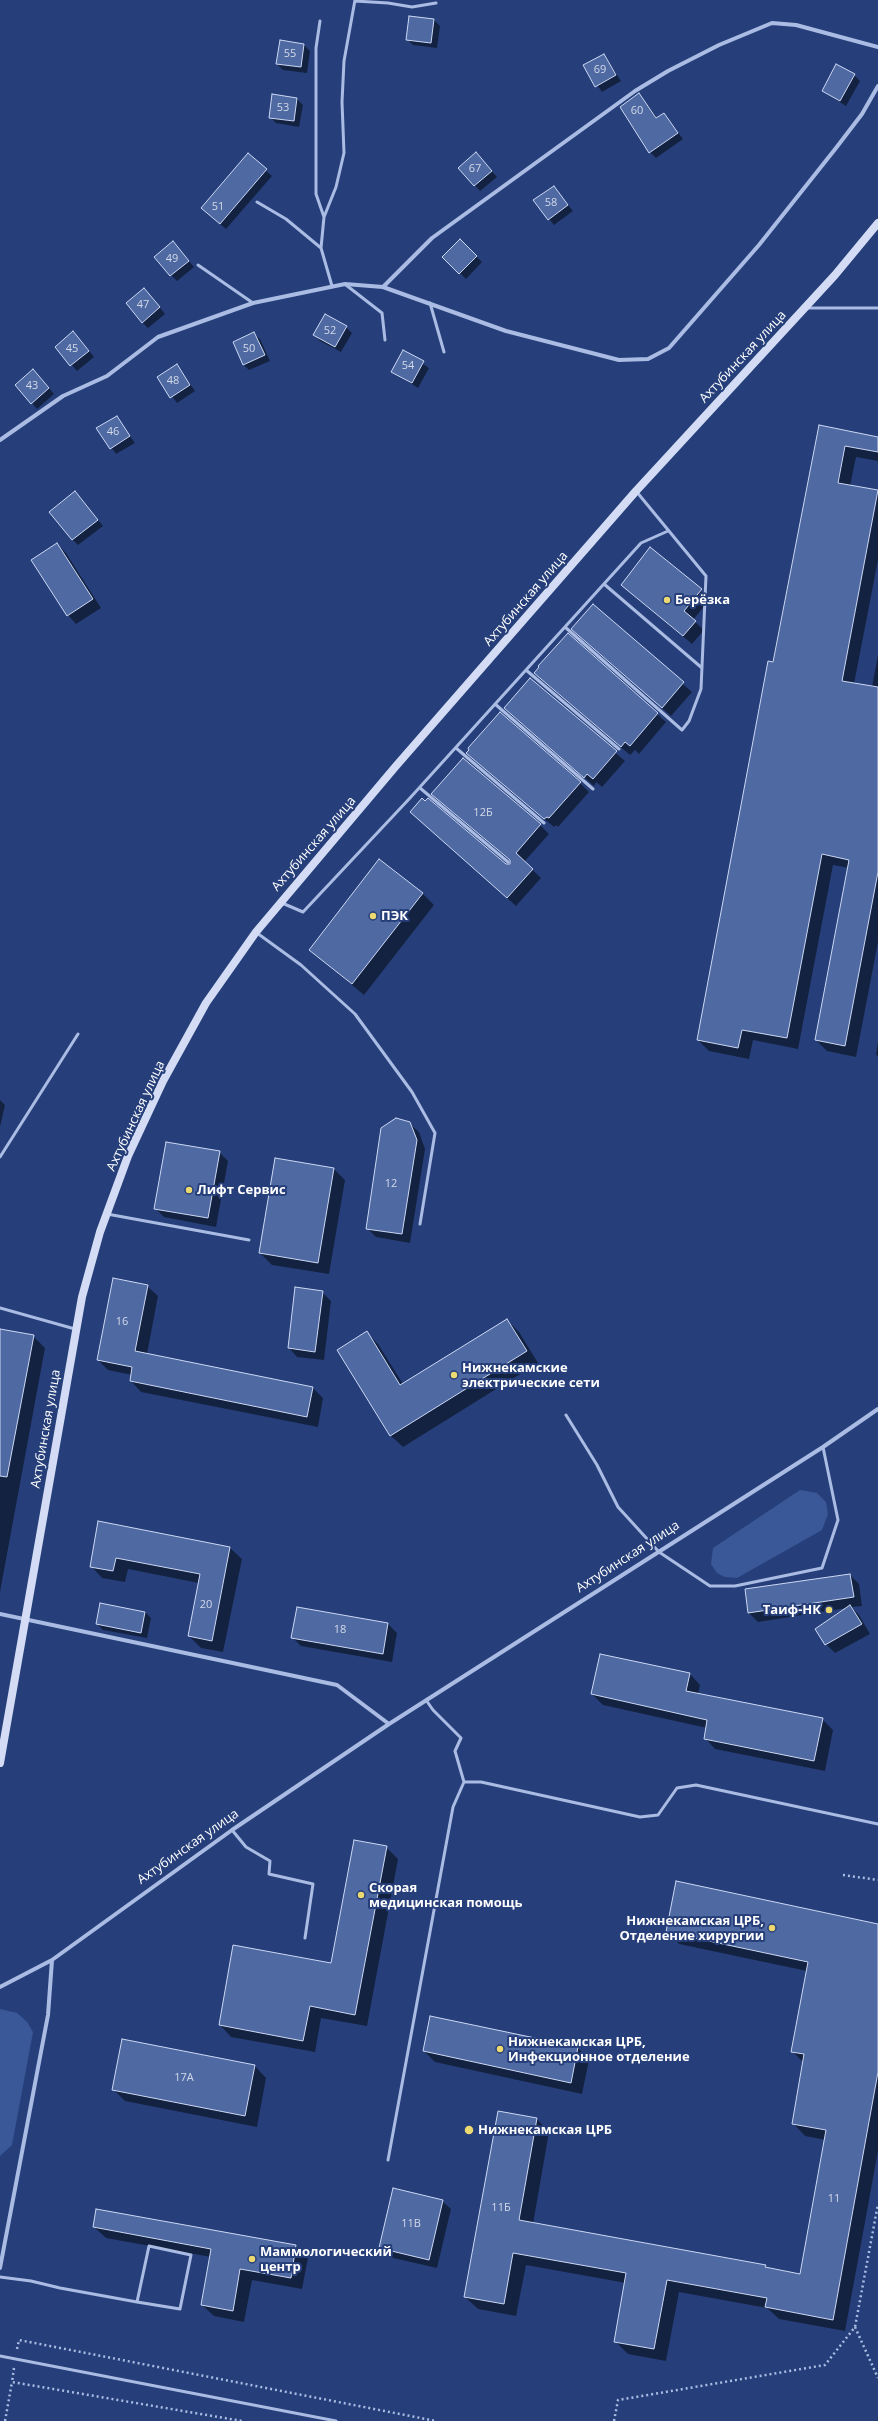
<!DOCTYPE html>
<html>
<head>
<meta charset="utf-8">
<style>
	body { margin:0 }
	canvas { display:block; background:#263f7a }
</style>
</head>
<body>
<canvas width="878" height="2421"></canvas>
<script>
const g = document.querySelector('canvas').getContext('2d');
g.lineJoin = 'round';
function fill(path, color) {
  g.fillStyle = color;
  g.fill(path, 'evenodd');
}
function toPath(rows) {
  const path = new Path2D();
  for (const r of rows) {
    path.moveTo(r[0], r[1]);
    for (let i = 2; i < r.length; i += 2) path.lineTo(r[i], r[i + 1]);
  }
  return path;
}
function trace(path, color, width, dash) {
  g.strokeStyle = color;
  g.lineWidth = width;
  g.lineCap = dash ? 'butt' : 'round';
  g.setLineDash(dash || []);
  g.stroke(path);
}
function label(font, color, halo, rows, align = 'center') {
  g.font = font + ' "Open Sans",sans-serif';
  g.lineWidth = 4;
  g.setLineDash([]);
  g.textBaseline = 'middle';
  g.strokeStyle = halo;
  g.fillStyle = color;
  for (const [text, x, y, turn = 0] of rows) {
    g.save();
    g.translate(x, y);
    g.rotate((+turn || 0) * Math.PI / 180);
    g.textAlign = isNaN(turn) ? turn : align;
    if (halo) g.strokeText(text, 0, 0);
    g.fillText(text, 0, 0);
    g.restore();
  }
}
fill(toPath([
	[800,1490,817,1493,826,1502,828,1514,822,1530,737,1578,725,1577,717,1573,711,1564,713,1548],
	[0,2009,17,2013,27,2022,33,2032,12,2145,0,2156]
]), '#3a5797');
fill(toPath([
	[410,17,434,20,440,26,437,48,413,45,407,39],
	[281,41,304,45,310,51,307,73,283,70,277,64],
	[604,55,621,81,602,92,584,66],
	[854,75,860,81,846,106,823,91],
	[639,94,658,119,664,114,683,139,656,158,650,152],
	[297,99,303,105,299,127,276,123,270,117],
	[248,155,272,176,226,229,208,214],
	[481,159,497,177,480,191,459,168],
	[553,187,573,211,554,225,549,219],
	[460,240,482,262,466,279,444,257],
	[178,248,194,267,177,281,171,275],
	[150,295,165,314,148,328,142,322],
	[346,327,352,333,341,352,320,341,315,335],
	[254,334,260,339,270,361,249,370,243,364],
	[79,338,94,357,77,371,56,347],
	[404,351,429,368,418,388,392,371],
	[177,365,195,391,177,403,158,377],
	[39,376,54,394,37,409,32,403],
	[116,417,135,443,116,454,98,429],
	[819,426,878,438,878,461,856,457,850,486,878,492,878,560,854,684,872,687,878,655,878,942,856,1057,827,1051,816,1040,849,868,833,865,798,1049,753,1040,749,1059,709,1051,698,1040],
	[75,492,103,526,78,545,72,539],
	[57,544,66,553,101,608,76,624,68,615],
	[650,548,710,599,693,620,704,630,692,644,632,594],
	[593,605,692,692,671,716,582,637],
	[530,679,625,761,602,787,596,782,594,786,514,717],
	[544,682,657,714,666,722,639,754,635,750,630,755],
	[477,762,580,783,589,792,558,827,556,825,554,827],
	[442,802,540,825,549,834,524,862,541,878,516,906,421,820,506,865,511,865,511,861],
	[422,893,434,905,364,995,310,950],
	[878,1042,878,1057,876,1054],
	[0,1100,5,1105,0,1127],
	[409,1123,419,1132,425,1149,410,1243,376,1237,367,1228],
	[219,1152,228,1161,216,1227,164,1217,155,1208],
	[334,1169,345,1180,329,1274,272,1265,260,1253],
	[147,1286,158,1296,147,1354,313,1388,323,1398,318,1427,141,1392,131,1381,132,1375,108,1370,98,1360],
	[296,1288,322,1292,331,1301,324,1360,297,1357,289,1348],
	[507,1320,519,1332,538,1363,403,1447,391,1436,338,1350,367,1333,378,1344,403,1384],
	[0,1330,33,1336,45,1348,0,1592],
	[99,1522,230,1548,242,1559,223,1652,201,1648,189,1636,199,1583,128,1569,125,1582,102,1578,91,1566],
	[850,1575,859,1584,862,1606,851,1607,859,1615,870,1634,835,1653,826,1644,847,1608,758,1622,749,1613,746,1590],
	[101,1604,145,1612,151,1618,147,1638,103,1630,97,1624],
	[298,1608,388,1624,397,1633,392,1662,301,1646,292,1637],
	[690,1674,700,1685,698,1694,822,1719,833,1730,825,1771,715,1749,705,1738,707,1728,603,1705,592,1694],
	[386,1847,398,1859,367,2026,321,2018,315,2052,231,2037,220,2025,332,1964],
	[878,1925,878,2151,845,2331,779,2319,767,2308,679,2292,666,2361,628,2354,615,2341,626,2283,526,2265,516,2316,478,2309,465,2297,499,2112,537,2119,549,2132,533,2224,765,2266,768,2269,801,2275,826,2140,805,2136,793,2123,804,2063,792,2051,807,1971,679,1944,667,1931],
	[578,2048,589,2060,582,2094,435,2062,424,2051],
	[255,2066,266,2078,257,2127,125,2101,113,2089],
	[442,2201,451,2209,437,2268,389,2257,380,2248],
	[94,2227,296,2246,308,2258,302,2289,252,2280,244,2322,214,2316,202,2305,211,2257,106,2238]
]), '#0007');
const building = toPath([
	[409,16,434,19,431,43,406,40,409,16],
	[280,40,304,44,301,67,276,64,280,40],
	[604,54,616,75,595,87,583,65,604,54],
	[836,64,855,74,840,101,822,91,836,64],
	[639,93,656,118,664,113,678,133,649,153,620,107,639,93],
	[272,94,297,98,294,121,269,118,272,94],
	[476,152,492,171,474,186,458,168,476,152],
	[248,153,267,169,220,224,201,208,248,153],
	[554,186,568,205,548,220,533,200,554,186],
	[460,239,477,256,459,274,442,257,460,239],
	[173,241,189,261,170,276,154,257,173,241],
	[144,288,160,307,142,323,126,303,144,288],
	[325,314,347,326,335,347,313,335,325,314],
	[73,331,89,351,70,366,55,347,73,331],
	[254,332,265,355,243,365,233,342,254,332],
	[403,350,424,361,412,383,391,372,403,350],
	[177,364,190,385,170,398,157,377,177,364],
	[33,369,49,388,31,404,15,385,33,369],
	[117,416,130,436,110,449,96,428,117,416],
	[819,425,878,437,878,452,845,446,838,483,878,490,842,681,878,687,878,872,845,1046,815,1040,849,860,822,854,787,1038,742,1030,738,1048,697,1040,768,661,773,662,819,425],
	[75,491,98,520,72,540,49,512,75,491],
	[57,543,93,599,67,616,31,560,57,543],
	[650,547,702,589,684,611,696,621,683,636,621,585,650,547],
	[593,604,684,682,662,708,571,629,593,604],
	[568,633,658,713,630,746,625,742,621,747,534,673,539,667,538,666,568,633],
	[530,678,617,751,593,779,587,774,584,778,504,708,530,678],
	[500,712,581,782,549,818,547,817,544,819,466,753,469,750,468,748,500,712],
	[463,758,541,824,516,853,533,869,507,898,410,812,422,798,425,801,428,798,506,864,510,864,510,860,431,794,463,758],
	[379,859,423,893,352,984,309,950,379,859],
	[396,1118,410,1122,417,1140,402,1234,366,1229,381,1128,396,1118],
	[166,1142,220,1151,208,1218,154,1209,166,1142],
	[275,1158,334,1168,318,1263,259,1253,275,1158],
	[113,1278,148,1285,135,1351,313,1387,307,1417,130,1381,132,1367,97,1360,113,1278],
	[295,1287,323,1291,315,1352,288,1348,295,1287],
	[507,1319,527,1351,390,1436,337,1350,367,1331,400,1385,507,1319],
	[0,1329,34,1335,7,1477,0,1476,0,1329],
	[98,1521,230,1547,212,1641,188,1636,200,1574,116,1558,113,1571,90,1567,98,1521],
	[850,1574,854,1597,748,1613,745,1589,850,1574],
	[100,1603,145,1612,141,1633,96,1624,100,1603],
	[850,1605,862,1624,825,1645,815,1629,850,1605],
	[297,1607,388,1623,383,1654,291,1638,297,1607],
	[600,1654,690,1673,686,1691,823,1718,814,1761,704,1739,707,1720,591,1694,600,1654],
	[354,1840,387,1846,355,2015,310,2006,303,2041,219,2025,233,1945,331,1963,354,1840],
	[676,1881,878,1924,878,2072,833,2320,765,2307,767,2298,667,2280,654,2349,614,2342,626,2273,513,2253,504,2304,464,2297,498,2111,537,2118,519,2220,766,2265,765,2267,800,2274,826,2130,792,2124,804,2054,791,2052,808,1962,666,1932,676,1881],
	[430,2016,578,2047,571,2083,423,2051,430,2016],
	[122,2039,255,2065,245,2116,112,2090,122,2039],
	[393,2188,443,2200,429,2260,379,2248,393,2188],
	[96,2209,296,2245,291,2278,240,2269,233,2311,201,2305,211,2249,93,2227,96,2209]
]);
fill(building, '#4f69a3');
trace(building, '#ccd8f3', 1);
trace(toPath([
	[843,1875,878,1880],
	[855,2327,878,2378],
	[17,2349,19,2340,436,2421],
	[14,2368,12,2382,242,2421],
	[5,2421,12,2382],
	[614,2421,618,2400,825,2365,855,2327,878,2204]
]), '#aabce3', 2.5, [2, 3]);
trace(toPath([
	[355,1,388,3,412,7,436,3],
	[320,21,316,48,316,194,324,217],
	[257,202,286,219,321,248],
	[198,265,253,303],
	[346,285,382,313,385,340],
	[332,286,321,248,324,217,336,187,344,153,342,102,344,61,355,0],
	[430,303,444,352],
	[807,308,878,308],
	[604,584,702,668],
	[565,627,682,730,689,721,701,689,706,576,636,491],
	[526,670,619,749],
	[495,704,593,789],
	[456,748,544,823],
	[420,788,508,862],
	[282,903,303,912,410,798,641,543,668,531],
	[257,933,301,965,355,1014,412,1092,435,1133,420,1224],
	[0,1157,78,1034],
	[107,1214,249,1240],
	[0,1308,75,1329],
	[566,1415,597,1465,618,1507,659,1552,710,1586,735,1586,822,1568,838,1520,823,1447],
	[426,1700,433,1710,461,1738,455,1751,464,1782],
	[232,1830,246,1847,270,1861,269,1874,313,1884,305,1938],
	[388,2160,453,1807,464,1782,481,1782,640,1817,658,1815,677,1788,696,1785,878,1824],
	[0,2277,31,2281,60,2288,137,2302,180,2309,191,2255,149,2246,137,2302],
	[0,2356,336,2421]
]), '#aabce3', 3);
trace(toPath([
	[383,287,506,331,619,360,648,359,669,348,759,245,836,148,862,114,878,86],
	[0,440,63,396,107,376,158,337,253,303,345,284,383,287,432,238,635,91,668,71,719,45,772,23,796,25,878,47],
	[0,1614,337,1685,389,1724],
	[0,1987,52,1960,232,1830,389,1724,823,1447,878,1409],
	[0,2268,48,2015,52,1960]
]), '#aabce3', 4);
trace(toPath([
	[0,1763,82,1297,100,1232,128,1156,163,1081,206,1003,256,932,396,766,636,491,835,275,878,223]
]), '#d3dcf4', 8);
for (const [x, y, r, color] of [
	[667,600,4,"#ecd970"],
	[373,916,4,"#ecd970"],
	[189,1190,4,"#ecd970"],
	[454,1375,4,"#ecd970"],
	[829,1610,4,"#ecd970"],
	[361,1895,4,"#ecd970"],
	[772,1928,4,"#ecd970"],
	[500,2049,4,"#ecd970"],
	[469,2130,5,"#ecd970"],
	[252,2259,4,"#ecd970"]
]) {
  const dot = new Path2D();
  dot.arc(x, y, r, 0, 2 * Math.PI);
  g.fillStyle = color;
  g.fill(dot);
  trace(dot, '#263f7a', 1.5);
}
label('11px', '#d3dae8', null, [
	["55",290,54],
	["69",600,70],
	["53",283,108],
	["60",637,111],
	["67",475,169],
	["58",551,203],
	["51",218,207],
	["49",172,259],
	["47",143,305],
	["52",330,331],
	["45",72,349],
	["50",249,349],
	["54",408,366],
	["48",173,381],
	["43",32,386],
	["46",113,432],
	["12Б",483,813],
	["12",391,1184],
	["16",122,1322],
	["20",206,1605],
	["18",340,1630],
	["17А",184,2078],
	["11",834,2199],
	["11Б",501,2208],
	["11В",411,2224]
]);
label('13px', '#fff', '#263f7a', [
	["Ахтубинская улица",743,357,-47],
	["Ахтубинская улица",526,599,-49],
	["Ахтубинская улица",314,844,-49],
	["Ахтубинская улица",136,1116,-65],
	["Ахтубинская улица",46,1429,-80],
	["Ахтубинская улица",628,1557,-33],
	["Ахтубинская улица",188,1847,-35]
]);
label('bold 13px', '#fff', '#263f7a', [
	["Берёзка",675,600],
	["ПЭК",381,916],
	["Лифт Сервис",197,1190],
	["Нижнекамские",462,1368],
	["электрические сети",462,1383],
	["Таиф-НК",821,1610,"right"],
	["Скорая",369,1888],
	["медицинская помощь",369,1903],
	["Нижнекамская ЦРБ,",764,1921,"right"],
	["Отделение хирургии",764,1936,"right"],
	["Нижнекамская ЦРБ,",508,2042],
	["Инфекционное отделение",508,2057],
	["Нижнекамская ЦРБ",478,2130],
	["Маммологический",260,2252],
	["центр",260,2267]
], 'left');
</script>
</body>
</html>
